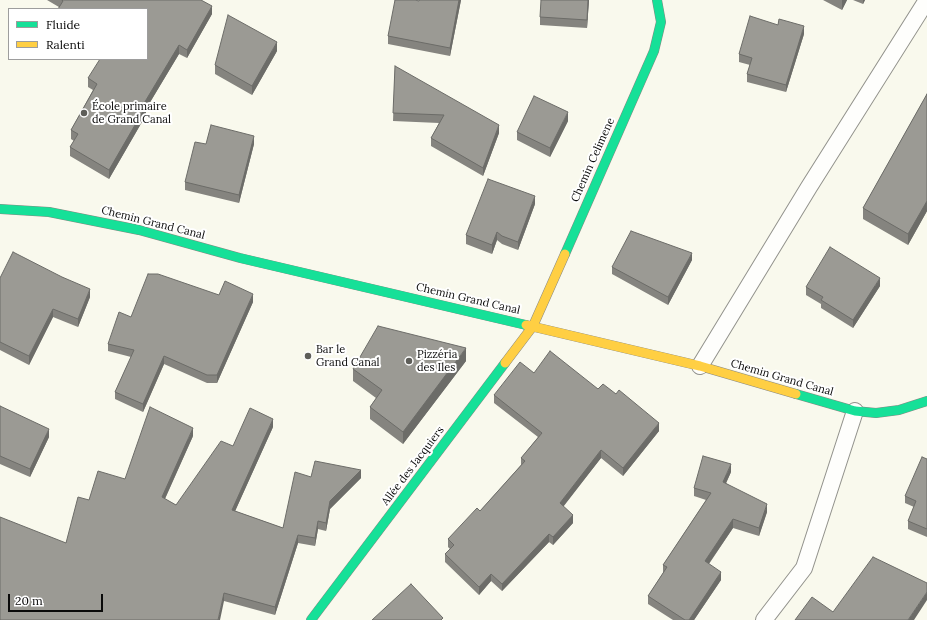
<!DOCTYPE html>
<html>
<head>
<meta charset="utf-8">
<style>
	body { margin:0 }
	#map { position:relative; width:927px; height:620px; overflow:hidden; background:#f9f9ed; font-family:Lora,serif }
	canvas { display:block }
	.legend { position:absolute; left:8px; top:8px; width:140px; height:52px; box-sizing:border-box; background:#fff; border:1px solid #9d9d9d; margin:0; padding:5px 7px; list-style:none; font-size:12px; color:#0a0a0a }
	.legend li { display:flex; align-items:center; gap:8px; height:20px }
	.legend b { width:20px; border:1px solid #9d9d9d }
	.scale { position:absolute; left:8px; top:594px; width:95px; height:18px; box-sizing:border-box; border:2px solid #0a0a0a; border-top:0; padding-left:5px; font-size:12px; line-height:14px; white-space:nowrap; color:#0a0a0a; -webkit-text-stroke:3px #fff; paint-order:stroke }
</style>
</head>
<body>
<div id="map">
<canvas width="927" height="620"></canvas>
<ul class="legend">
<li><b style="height:5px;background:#16e098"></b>Fluide</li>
<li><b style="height:5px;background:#ffcf43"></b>Ralenti</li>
</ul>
<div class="scale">20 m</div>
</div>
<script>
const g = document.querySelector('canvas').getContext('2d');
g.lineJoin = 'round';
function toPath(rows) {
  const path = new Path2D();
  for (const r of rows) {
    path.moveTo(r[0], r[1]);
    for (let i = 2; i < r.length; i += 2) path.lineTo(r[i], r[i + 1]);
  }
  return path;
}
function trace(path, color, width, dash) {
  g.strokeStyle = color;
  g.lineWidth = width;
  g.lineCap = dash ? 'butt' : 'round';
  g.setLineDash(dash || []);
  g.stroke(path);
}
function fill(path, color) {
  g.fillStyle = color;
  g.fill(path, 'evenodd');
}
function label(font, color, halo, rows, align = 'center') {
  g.font = font + ' Lora,serif';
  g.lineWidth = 4;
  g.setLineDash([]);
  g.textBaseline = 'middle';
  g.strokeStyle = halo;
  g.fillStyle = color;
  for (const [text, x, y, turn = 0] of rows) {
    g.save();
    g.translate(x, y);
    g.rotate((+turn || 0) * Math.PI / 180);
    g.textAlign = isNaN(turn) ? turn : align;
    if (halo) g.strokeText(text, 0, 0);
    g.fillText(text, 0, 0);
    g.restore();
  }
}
const lane = toPath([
	[700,366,809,187,927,0],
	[764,620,804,568,855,411]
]);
const fast = toPath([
	[0,209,49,212,139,230,240,258,526,325],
	[565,254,654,51,661,22,657,0],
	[796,394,855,411,876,413,899,410,927,401],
	[311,620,505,363]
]);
const slow = toPath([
	[526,325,700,366,796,394],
	[505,363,533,326,565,254]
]);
trace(lane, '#92928c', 18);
trace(fast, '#888883', 10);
trace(slow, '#888883', 10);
trace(lane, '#fefefc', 16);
trace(fast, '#16e098', 9);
trace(slow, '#ffcf43', 9);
fill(toPath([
	[47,0,201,0,212,14,187,58,179,54,146,109,146,115,109,179,70,156,70,147,74,141,71,139,71,130,93,90,88,87,88,78,147,59],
	[461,0,450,56,388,44,388,36,419,1],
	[589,0,587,28,540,25,540,17],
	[823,0,847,0,842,10],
	[853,0,865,0,863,4],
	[804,34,786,92,747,82,747,74,750,65,739,62,739,54],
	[277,51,252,95,215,74,215,65],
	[395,66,499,133,483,176,431,146,431,138,439,123,393,121],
	[927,94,927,211,908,245,863,219,863,208],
	[568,121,550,157,517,140,517,132],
	[206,144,254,144,239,203,185,190,185,182],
	[535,204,518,250,502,244,497,240,492,254,466,244,466,235],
	[692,260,668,305,612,274,612,267],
	[62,277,90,297,78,327,53,317,29,365,0,350,0,278],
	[880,286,853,328,821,308,821,304,806,295,806,287],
	[219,295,253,302,217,383,207,383,164,364,143,412,115,399,115,392,131,357,108,351,108,344,131,317],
	[466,361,403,444,370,419,370,407,376,398,353,381,353,369],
	[534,373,598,389,659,431,623,476,601,458,563,506,573,523,553,545,549,542,502,591,491,581,479,595,445,562,445,554,450,549,448,547,448,539,480,511,521,465,521,458,538,437,494,403,494,395],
	[0,406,49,437,30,477,0,464],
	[273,427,235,511,283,528,311,477,361,478,330,509,326,531,318,529,315,546,298,543,275,615,224,601,66,543,89,500,125,479,193,436,165,499,176,505,233,446],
	[927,459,927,537,908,529,908,521,914,507,905,503,905,496],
	[731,472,726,483,767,512,759,536,733,528,709,564,721,580,694,620,673,620,648,604,648,596,663,573,663,565,706,500,694,496,694,488]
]), '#85847f');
fill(toPath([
	[459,0,461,0,450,56,450,48],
	[588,0,589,0,587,28,587,20],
	[842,0,847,0,842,10],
	[863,0,865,0,863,4],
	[212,6,212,14,187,58,187,50],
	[804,26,804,34,786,92,786,85],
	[277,42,277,51,252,95,252,86],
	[179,45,179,54,146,109,146,115,109,179,109,170,143,105],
	[568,112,568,121,550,157,550,148],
	[499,125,499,133,483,176,483,168],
	[254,136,254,144,239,203,239,195],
	[535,196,535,204,518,250,518,242],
	[927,201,927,211,908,245,908,234],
	[497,232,497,240,492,254,492,245],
	[692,253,692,260,668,305,668,297],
	[880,278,880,286,853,328,853,320],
	[90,289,90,297,78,327,78,319],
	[253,294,253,302,217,383,217,375],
	[53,309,53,317,29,365,29,356],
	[466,348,466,361,403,444,403,432],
	[164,356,164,364,143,412,143,404],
	[273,419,273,427,232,518,232,510],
	[659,423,659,431,623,476,623,468],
	[193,428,193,436,162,505,162,497],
	[49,429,49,437,30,477,30,469],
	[601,450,601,458,560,511,560,503],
	[731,464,731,472,723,490,723,482],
	[361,470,361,478,330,509,326,531,326,523,330,501],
	[767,504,767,512,759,536,759,528],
	[573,515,573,523,553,545,553,537],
	[733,519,733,528,705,569,705,561],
	[318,521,318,529,315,546,315,538],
	[549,534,549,542,502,591,502,584],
	[298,535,298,543,275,615,275,607],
	[721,572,721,580,694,620,689,620],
	[491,574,491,581,479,595,479,587],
	[927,592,927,600,914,620,908,620],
	[224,593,224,601,220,620,218,620]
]), '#6c6c68');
const building = toPath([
	[62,0,201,0,212,6,187,50,179,45,143,105,146,106,109,170,70,147,78,134,71,130,97,84,88,78,100,59,147,59,147,9,58,9,63,1,62,0],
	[395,0,415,0,419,1,419,0,459,0,450,48,388,36,395,0],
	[541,0,588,0,587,20,540,17,541,0],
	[228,15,277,42,252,86,215,65,228,15],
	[750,16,778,25,779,19,804,26,786,85,747,74,752,58,739,54,750,16],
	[395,66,499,125,483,168,431,138,444,115,393,113,395,66],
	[927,94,927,201,908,234,863,208,927,94],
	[534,96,568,112,550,148,517,132,534,96],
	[211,125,254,136,239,195,185,182,195,142,206,144,211,125],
	[488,179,535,196,518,242,502,236,497,232,492,245,466,235,488,179],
	[631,231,692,253,668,297,612,267,631,231],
	[830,247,880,278,853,320,821,300,823,297,806,287,830,247],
	[13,252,62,277,90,289,78,319,53,309,29,356,0,342,0,278,13,252],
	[148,274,158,274,219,295,225,281,253,294,217,375,207,375,164,356,143,404,115,392,134,350,108,344,119,312,131,317,148,274],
	[378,326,466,348,403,432,370,407,382,390,353,369,378,326],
	[550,351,598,389,603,384,616,394,619,390,659,423,623,468,601,450,560,503,573,515,553,537,549,534,502,584,491,574,479,587,445,554,454,545,448,539,477,508,480,511,525,461,521,458,542,433,494,395,520,362,534,373,550,351],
	[0,406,49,429,30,469,0,456,0,406],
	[150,407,193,428,162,497,176,505,221,441,233,446,250,408,273,419,232,510,283,528,295,472,311,477,315,461,361,470,330,501,326,523,318,521,315,538,298,535,275,607,224,593,218,620,0,620,0,517,66,543,78,497,89,500,98,471,125,479,150,407],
	[703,456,731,464,723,482,767,504,759,528,733,519,705,561,721,572,689,620,685,620,648,596,667,567,663,565,711,493,694,488,703,456],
	[922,457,927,459,927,529,908,521,916,501,905,496,922,457],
	[873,557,927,583,927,592,908,620,795,620,812,597,833,612,873,557],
	[411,584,443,618,441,620,372,620,411,584]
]);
fill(building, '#9b9a94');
trace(building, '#6c6c68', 1);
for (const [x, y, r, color] of [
	[84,113,4,"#5e5e59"],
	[308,356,4,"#5e5e59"],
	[409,361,4,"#5e5e59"]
]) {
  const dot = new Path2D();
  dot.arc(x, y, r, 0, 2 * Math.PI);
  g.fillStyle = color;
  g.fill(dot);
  trace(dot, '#fff', 1.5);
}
label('11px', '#0a0a0a', '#fff', [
	["École primaire",92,107],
	["de Grand Canal",92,120],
	["Bar le",316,350],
	["Grand Canal",316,363],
	["Pizzéria",417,355],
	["des Iles",417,368]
], 'left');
label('11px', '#0a0a0a', '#fff', [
	["Chemin Celimene",593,160,-66],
	["Chemin Grand Canal",153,223,14],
	["Chemin Grand Canal",468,299,13],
	["Chemin Grand Canal",782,378,16],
	["Allée des Jacquiers",413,466,-53]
]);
</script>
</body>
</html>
